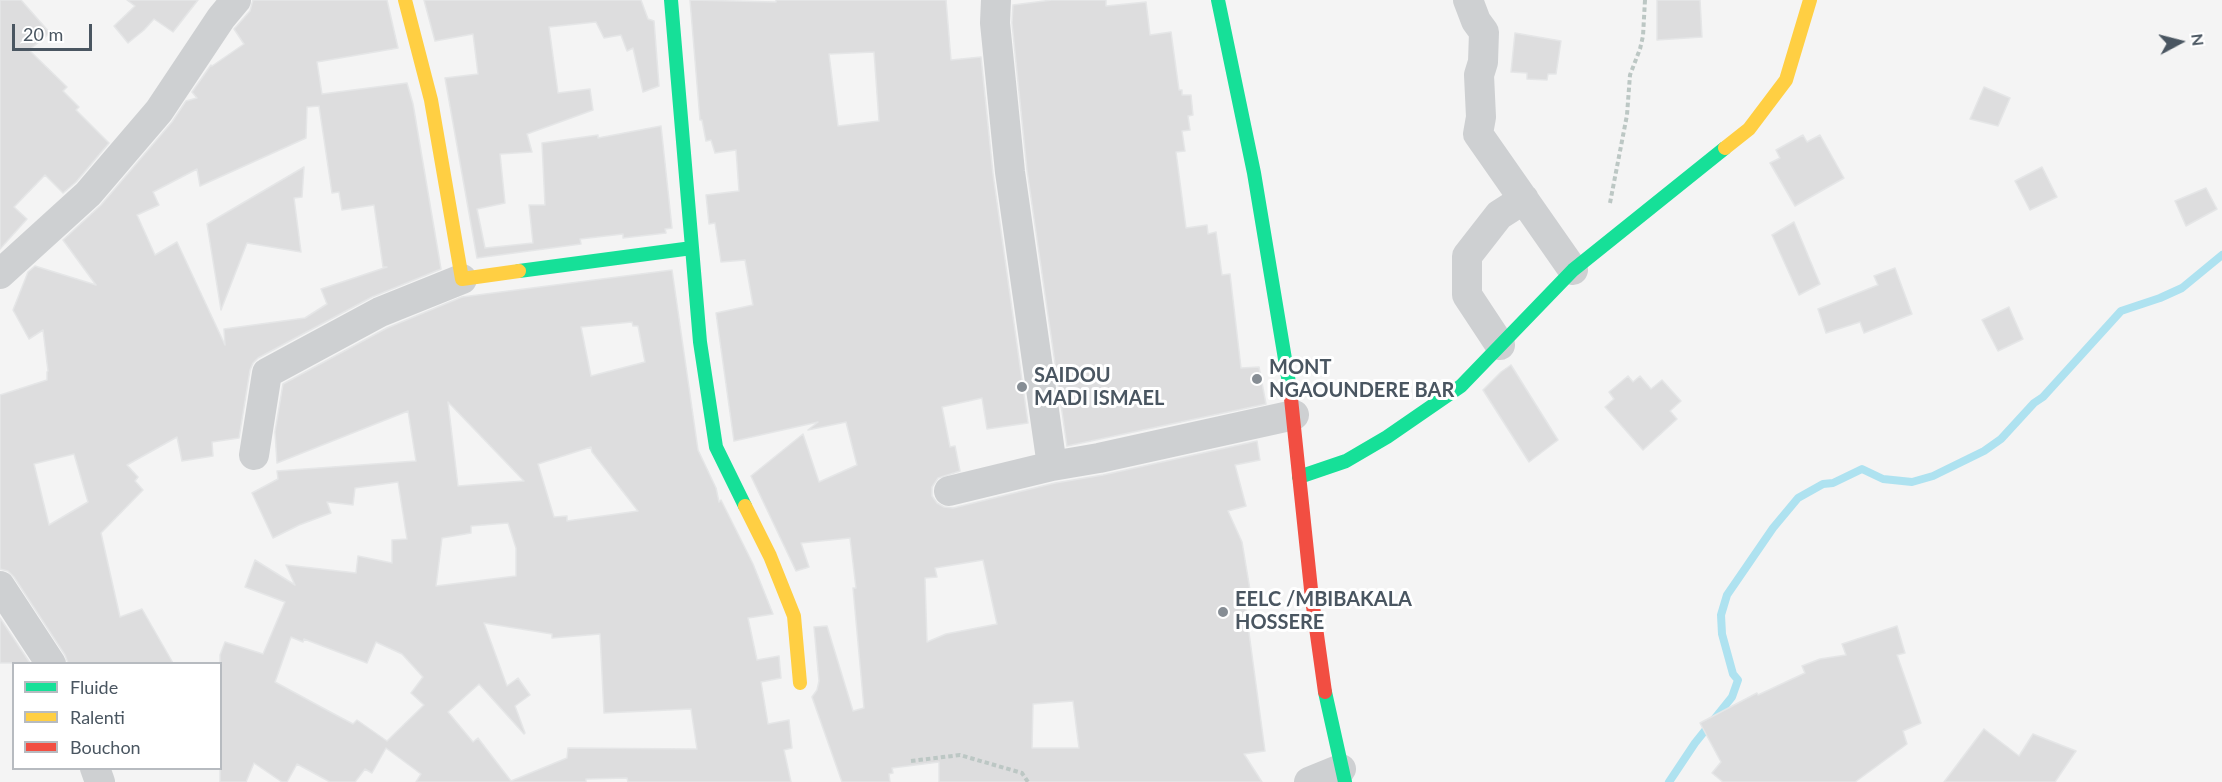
<!DOCTYPE html>
<html>
<head>
<meta charset="utf-8">
<style>
	body { margin:0 }
	#map { position:relative; width:2222px; height:782px; overflow:hidden; background:#f4f4f4; font-family:Lato,sans-serif }
	canvas { display:block }
	.legend { position:absolute; left:12px; top:662px; width:210px; height:108px; box-sizing:border-box; background:#fff; border:2px solid #b7bbc0; margin:0; padding:8px 10px; list-style:none; font-size:18px; color:#4a5661 }
	.legend li { display:flex; align-items:center; gap:12px; height:30px }
	.legend b { width:30px; border:2px solid #b7bbc0 }
	.north { position:absolute; left:2150px; top:12px; width:60px; height:60px; -webkit-text-stroke:4px #fff; paint-order:stroke; rotate:83deg; font-size:16px; font-weight:700; line-height:24px; text-align:center; color:#4a5661 }
	.north::after { content:''; display:block; margin:auto; width:21px; height:27px; background:#4a5661; clip-path:polygon(50% 0,100% 100%,50% 72%,0 100%) }
	.scale { position:absolute; left:12px; top:24px; width:80px; height:27px; box-sizing:border-box; border:3px solid #4a5661; border-top:0; padding-left:8px; font-size:18px; line-height:21px; white-space:nowrap; color:#4a5661; -webkit-text-stroke:4px #fff; paint-order:stroke }
</style>
</head>
<body>
<div id="map">
<canvas width="2222" height="782"></canvas>
<ul class="legend">
<li><b style="height:8px;background:#16e098"></b>Fluide</li>
<li><b style="height:8px;background:#ffcf43"></b>Ralenti</li>
<li><b style="height:8px;background:#f24e42"></b>Bouchon</li>
</ul>
<div class="north">N</div>
<div class="scale">20 m</div>
</div>
<script>
const g = document.querySelector('canvas').getContext('2d');
g.lineJoin = 'round';
function toPath(rows) {
  const path = new Path2D();
  for (const r of rows) {
    path.moveTo(r[0], r[1]);
    for (let i = 2; i < r.length; i += 2) path.lineTo(r[i], r[i + 1]);
  }
  return path;
}
function trace(path, color, width, dash) {
  g.strokeStyle = color;
  g.lineWidth = width;
  g.lineCap = dash ? 'butt' : 'round';
  g.setLineDash(dash || []);
  g.stroke(path);
}
function fill(path, color) {
  g.fillStyle = color;
  g.fill(path, 'evenodd');
}
function label(font, color, halo, rows, align = 'center') {
  g.font = font + ' Lato,sans-serif';
  g.lineWidth = 6;
  g.setLineDash([]);
  g.textBaseline = 'middle';
  g.strokeStyle = halo;
  g.fillStyle = color;
  for (const [text, x, y, turn = 0] of rows) {
    g.save();
    g.translate(x, y);
    g.rotate((+turn || 0) * Math.PI / 180);
    g.textAlign = isNaN(turn) ? turn : align;
    if (halo) g.strokeText(text, 0, 0);
    g.fillText(text, 0, 0);
    g.restore();
  }
}
trace(toPath([
	[1669,782,1695,743,1732,697,1738,680,1733,674,1722,634,1721,615,1727,595,1773,528,1798,498,1823,484,1833,483,1862,469,1883,479,1912,482,1933,476,1984,451,2001,439,2034,403,2043,397,2121,311,2160,298,2182,288,2222,255]
]), '#aee2f0', 8);
const building = toPath([
	[0,0,21,0,50,33,29,50,67,87,63,91,79,107,76,110,109,143,76,182,63,193,45,175,14,207,27,219,0,249,0,0],
	[127,0,198,0,173,32,154,19,144,30,128,43,114,26,135,6,127,0],
	[253,0,387,0,398,48,317,62,322,94,407,83,413,104,441,269,372,297,258,358,253,363,250,370,239,438,212,442,213,456,182,461,177,437,127,465,138,477,135,481,143,490,101,533,120,617,142,609,173,663,68,663,65,655,14,577,8,571,0,569,0,395,47,380,47,372,48,371,43,330,29,339,13,310,28,272,35,266,96,285,63,240,101,205,172,122,186,101,197,98,192,92,211,65,212,66,244,44,234,29,250,11,253,0],
	[319,106,332,193,339,192,342,210,374,205,383,267,387,267,321,289,327,304,305,318,224,329,225,345,177,242,155,255,137,215,159,205,153,192,197,169,200,186,306,138,307,107,319,106],
	[74,454,88,502,49,525,34,464,74,454],
	[424,0,641,0,648,19,654,21,659,86,643,92,633,48,627,51,621,35,604,38,596,22,549,27,558,93,590,89,593,110,527,134,532,152,500,154,505,203,477,209,485,248,533,243,529,205,545,205,542,143,598,135,598,138,661,126,672,228,665,229,666,233,623,238,623,234,580,239,581,244,477,258,445,78,478,74,473,34,435,41,424,0],
	[690,0,776,2,776,0,946,0,951,60,981,57,993,174,1028,423,987,429,982,398,942,407,950,447,955,446,960,471,938,478,932,487,932,496,937,503,944,507,953,508,1055,483,1103,475,1257,441,1260,460,1235,465,1246,506,1228,511,1242,542,1251,596,1244,596,1265,751,1244,754,1262,782,939,782,939,762,892,768,893,773,889,774,890,782,842,782,812,697,817,690,819,681,814,627,827,626,853,711,864,708,853,588,856,588,850,538,801,543,809,567,796,571,751,476,803,434,819,482,857,465,846,422,808,430,818,422,734,441,716,313,753,305,745,260,721,262,715,223,709,224,706,195,739,191,736,150,715,153,711,140,706,141,702,120,700,120,690,0],
	[874,52,879,121,838,126,829,54,874,52],
	[983,560,997,624,946,634,927,642,925,578,937,577,935,568,983,560],
	[1073,701,1079,748,1032,748,1033,704,1073,701],
	[1052,0,1106,0,1106,6,1146,2,1150,35,1171,32,1179,90,1182,90,1182,95,1191,95,1193,115,1188,116,1190,130,1182,131,1185,151,1176,152,1186,228,1207,225,1208,234,1216,232,1222,275,1230,274,1241,368,1259,367,1266,404,1067,446,1027,170,1012,23,1013,5,1052,0],
	[1657,0,1700,0,1702,37,1657,40,1657,0],
	[1515,33,1561,41,1556,74,1548,74,1547,80,1527,79,1527,73,1511,72,1515,33],
	[1984,87,2010,98,1998,126,1970,119,1984,87],
	[1803,135,1807,142,1820,135,1844,178,1795,206,1770,163,1780,158,1776,150,1803,135],
	[304,167,302,197,294,198,301,252,247,243,221,310,207,224,304,167],
	[2042,167,2057,197,2030,210,2015,181,2042,167],
	[2206,188,2217,209,2186,226,2175,201,2206,188],
	[1794,222,1820,284,1799,295,1772,235,1794,222],
	[1895,268,1912,314,1864,333,1860,322,1826,333,1818,309,1878,285,1874,276,1895,268],
	[672,270,698,450,716,488,719,502,721,500,753,564,773,614,748,618,757,660,779,656,781,678,761,682,768,724,789,720,792,748,784,750,791,782,628,782,627,778,586,779,586,782,416,782,421,774,386,748,372,773,365,769,355,782,330,782,297,764,287,782,282,782,254,763,246,782,220,782,220,655,225,642,263,654,285,602,245,587,255,560,295,585,286,565,356,573,358,556,392,563,392,540,407,539,398,482,355,488,353,505,327,502,331,513,299,525,273,538,252,493,278,479,277,471,416,461,408,411,277,463,275,432,283,384,387,328,462,297,672,270],
	[632,322,633,326,638,326,645,362,591,376,581,327,632,322],
	[448,402,524,481,458,486,448,402],
	[591,447,592,452,638,511,567,521,567,516,554,517,538,464,591,447],
	[508,523,516,548,516,576,436,586,442,538,471,533,471,526,508,523],
	[484,623,552,634,552,638,600,634,604,713,691,709,697,749,568,748,567,758,511,781,478,738,473,742,448,712,479,684,524,734,525,733,515,706,530,695,518,678,507,686,484,623],
	[291,637,303,642,304,639,367,663,376,642,402,654,423,677,411,693,424,705,387,741,357,720,353,724,334,714,275,682,291,637],
	[2009,307,2023,339,1998,351,1982,320,2009,307],
	[1511,365,1558,440,1529,462,1483,390,1501,372,1511,365],
	[1628,376,1633,382,1640,376,1651,389,1662,380,1681,401,1670,411,1677,419,1643,450,1605,407,1614,399,1609,392,1628,376],
	[0,618,30,663,0,663,0,618],
	[1897,626,1905,653,1897,655,1921,723,1903,731,1907,744,1855,782,1723,782,1712,773,1721,762,1700,723,1757,693,1758,695,1805,673,1802,666,1820,659,1846,655,1842,644,1897,626],
	[1984,729,2019,756,2033,734,2076,751,2055,782,1944,782,1984,729]
]);
fill(building, '#ddddde');
trace(building, '#e5e6e7', 1.5);
trace(toPath([
	[1610,203,1627,115,1630,75,1640,49,1643,36,1645,0],
	[911,761,960,755,1022,773,1028,782]
]), '#bcc7c4', 4, [4.5, 3]);
trace(toPath([
	[996,0,995,23,1010,172,1052,466],
	[1468,0,1476,21,1484,32,1483,62,1479,75,1481,117,1478,134,1573,270],
	[0,274,88,194,159,111,221,18,236,0],
	[1500,345,1467,295,1467,256,1499,215,1524,199],
	[254,455,267,373,380,312,462,279],
	[949,491,1052,466,1099,458,1294,415],
	[0,586,51,664],
	[95,768,100,782],
	[1309,782,1341,769]
]), '#ced0d2', 30);
trace(toPath([
	[671,0,700,342,716,447,745,506],
	[1218,0,1254,173,1290,389],
	[519,271,692,248],
	[1299,477,1346,461,1387,437,1461,386,1573,270,1725,148],
	[1325,692,1345,782]
]), '#16e098', 14);
trace(toPath([
	[405,0,431,100,462,279,519,271],
	[1725,148,1749,129,1786,80,1810,0],
	[745,506,770,556,794,616,800,683]
]), '#ffcf43', 14);
trace(toPath([
	[1290,389,1312,599,1325,692]
]), '#f24e42', 14);
for (const [x, y, r, color] of [
	[1257,379,6,"#868d94"],
	[1022,387,6,"#868d94"],
	[1223,612,6,"#868d94"]
]) {
  const dot = new Path2D();
  dot.arc(x, y, r, 0, 2 * Math.PI);
  g.fillStyle = color;
  g.fill(dot);
  trace(dot, '#fff', 2);
}
label('bold 20px', '#4a5661', '#fff', [
	["MONT",1269,368],
	["NGAOUNDERE BAR",1269,391],
	["SAIDOU",1034,376],
	["MADI ISMAEL",1034,399],
	["EELC /MBIBAKALA",1235,600],
	["HOSSERE",1235,623]
], 'left');
</script>
</body>
</html>
